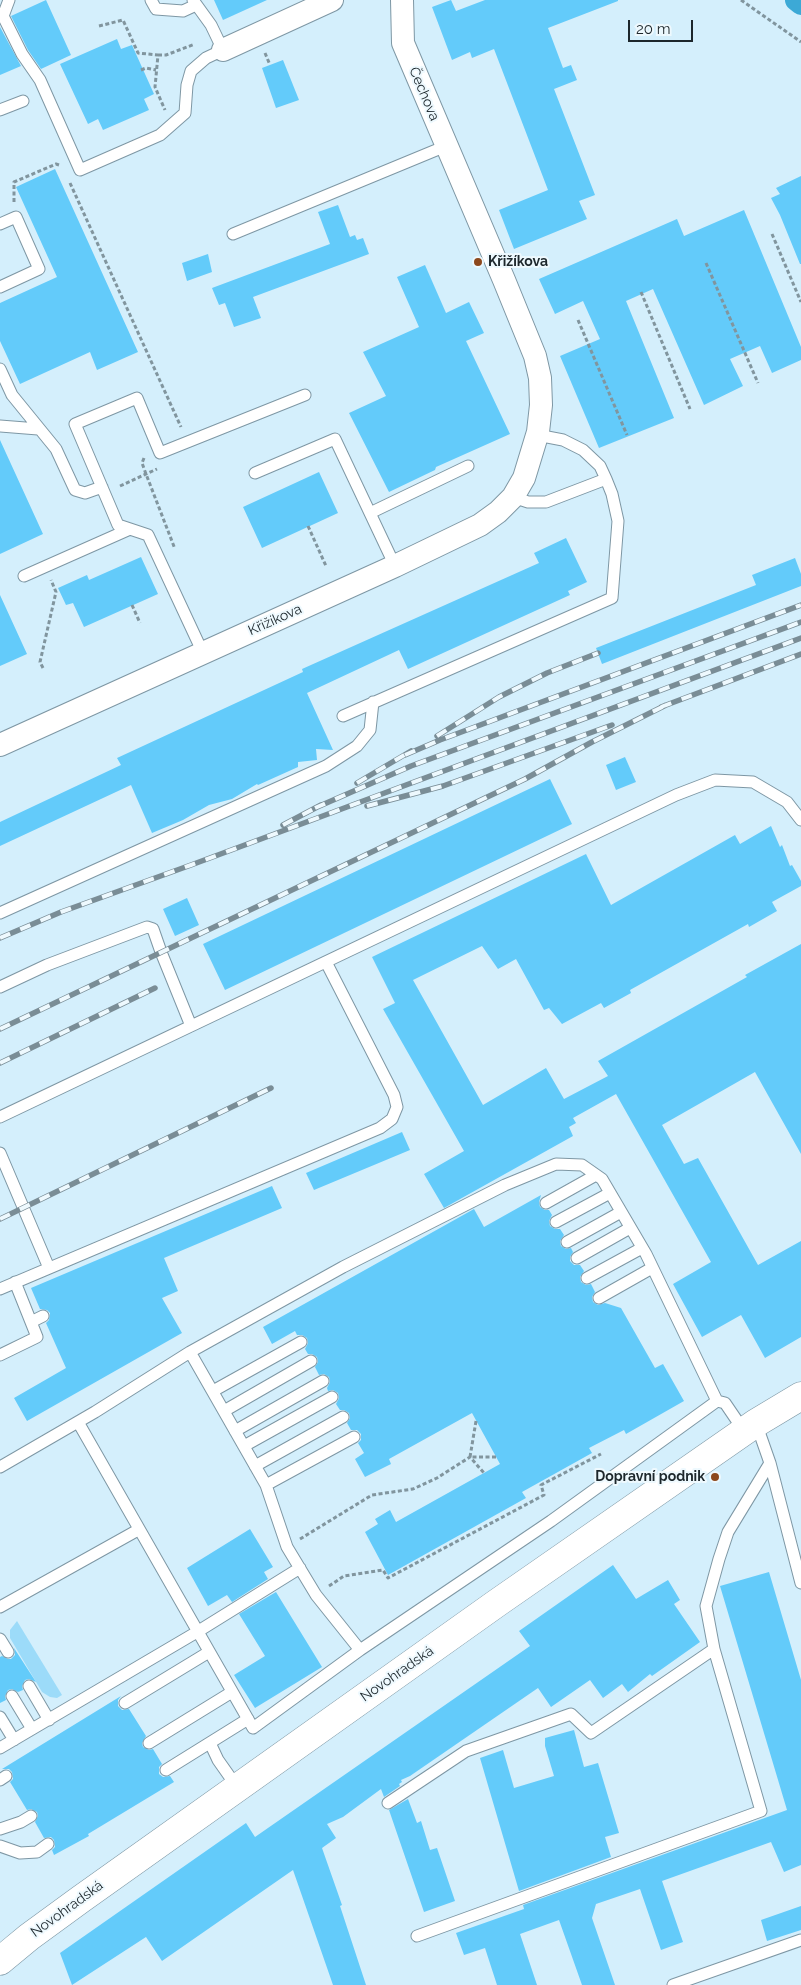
<!DOCTYPE html>
<html>
<head>
<meta charset="utf-8">
<style>
	body { margin:0 }
	#map { position:relative; width:801px; height:1985px; overflow:hidden; background:#d4effc; font-family:Raleway,sans-serif }
	canvas { display:block }
	.scale { position:absolute; left:628px; top:20px; width:65px; height:22px; box-sizing:border-box; border:2px solid #1d272c; border-top:0; padding-left:6px; font-size:15px; line-height:18px; white-space:nowrap; color:#1d272c; -webkit-text-stroke:4px #eef9fe; paint-order:stroke }
</style>
</head>
<body>
<div id="map">
<canvas width="801" height="1985"></canvas>
<div class="scale">20 m</div>
</div>
<script>
const g = document.querySelector('canvas').getContext('2d');
g.lineJoin = 'round';
function fill(path, color) {
  g.fillStyle = color;
  g.fill(path, 'evenodd');
}
function toPath(rows) {
  const path = new Path2D();
  for (const r of rows) {
    path.moveTo(r[0], r[1]);
    for (let i = 2; i < r.length; i += 2) path.lineTo(r[i], r[i + 1]);
  }
  return path;
}
function trace(path, color, width, dash) {
  g.strokeStyle = color;
  g.lineWidth = width;
  g.lineCap = dash ? 'butt' : 'round';
  g.setLineDash(dash || []);
  g.stroke(path);
}
function label(font, color, halo, rows, align = 'center') {
  g.font = font + ' Raleway,sans-serif';
  g.lineWidth = 4;
  g.setLineDash([]);
  g.textBaseline = 'middle';
  g.strokeStyle = halo;
  g.fillStyle = color;
  for (const [text, x, y, turn = 0] of rows) {
    g.save();
    g.translate(x, y);
    g.rotate((+turn || 0) * Math.PI / 180);
    g.textAlign = isNaN(turn) ? turn : align;
    if (halo) g.strokeText(text, 0, 0);
    g.fillText(text, 0, 0);
    g.restore();
  }
}
fill(toPath([
	[17,1621,62,1695,57,1698,50,1697,42,1692,10,1638,10,1630]
]), '#9cdbf9');
trace(toPath([
	[796,0,801,4]
]), '#3ca9d6', 22);
fill(toPath([
	[46,0,71,55,41,69,28,50,11,16],
	[214,0,267,0,223,20],
	[451,0,456,11,485,0,618,0,618,1,548,28,563,68,571,65,577,80,554,89,595,195,579,201,587,219,514,249,499,210,548,190,494,49,472,58,470,52,452,60,432,7],
	[0,27,21,66,0,75],
	[117,39,121,49,132,45,154,94,144,99,149,110,103,130,98,119,88,124,60,64],
	[283,60,299,100,276,108,262,68],
	[55,169,138,352,97,370,90,352,20,384,0,341,0,303,57,277,16,187],
	[801,176,801,264,800,264,780,215,771,198,780,194,776,188],
	[338,205,350,237,355,235,357,240,363,238,369,254,253,297,261,318,234,327,225,303,219,305,212,288,330,244,318,212],
	[744,210,801,347,801,360,772,373,760,346,730,359,743,386,704,405,653,289,626,301,674,418,599,448,560,356,600,339,583,301,555,314,539,279,677,219,684,236],
	[208,254,212,272,187,281,182,263],
	[425,265,446,313,469,302,484,333,466,341,510,434,436,467,435,470,389,492,349,413,386,396,363,352,419,327,397,277],
	[0,440,43,534,0,554],
	[319,472,338,513,262,548,243,507],
	[566,538,587,582,568,591,570,595,408,669,399,650,307,693,333,750,316,749,317,760,298,762,298,767,258,785,257,784,232,799,209,805,183,820,152,833,131,785,0,846,0,822,121,765,117,758,303,672,302,669,539,563,534,553],
	[141,557,158,594,84,627,73,603,66,605,58,588,87,575,89,580],
	[795,558,801,574,801,586,602,664,596,648,756,585,752,575],
	[0,595,27,654,0,666],
	[625,757,636,782,616,790,606,765],
	[550,779,572,824,225,990,203,944],
	[771,826,780,847,782,845,790,866,792,865,801,881,801,886,772,902,777,911,749,927,748,924,630,990,631,993,604,1008,601,1003,562,1024,549,1008,544,1010,516,959,498,969,482,946,413,980,483,1105,546,1068,564,1099,608,1076,598,1061,747,977,745,975,801,944,801,1154,755,1072,662,1125,684,1164,698,1158,758,1265,801,1241,801,1337,765,1358,741,1315,702,1337,673,1284,711,1262,616,1094,573,1118,576,1123,569,1127,573,1136,444,1208,424,1174,464,1151,383,1009,395,1003,372,957,586,854,611,905,735,835,740,844],
	[187,898,199,925,175,936,163,909],
	[402,1132,410,1150,314,1190,306,1173],
	[272,1186,282,1208,164,1258,178,1291,162,1298,182,1333,27,1421,14,1398,66,1368,46,1323,49,1320,50,1313,47,1310,40,1309,31,1288],
	[541,1195,539,1202,540,1207,545,1210,549,1210,552,1215,549,1221,550,1226,555,1229,560,1229,564,1235,560,1241,561,1246,566,1249,571,1248,573,1252,570,1257,570,1261,574,1265,580,1265,584,1271,580,1277,581,1282,586,1285,591,1284,595,1292,592,1297,593,1302,598,1305,605,1303,621,1308,655,1368,663,1364,684,1401,626,1434,624,1430,589,1448,592,1453,522,1492,526,1498,388,1575,365,1532,378,1524,375,1519,390,1510,396,1522,500,1464,472,1413,389,1459,391,1464,365,1477,355,1459,364,1453,358,1443,361,1440,361,1434,357,1430,351,1430,347,1423,350,1418,349,1413,344,1410,340,1410,336,1404,339,1398,338,1393,333,1390,328,1391,327,1388,330,1382,329,1377,324,1374,319,1375,315,1367,318,1362,317,1357,312,1354,308,1354,305,1349,308,1343,307,1338,302,1335,297,1335,295,1331,272,1344,263,1327,474,1209,484,1227],
	[250,1529,273,1567,264,1572,268,1579,232,1602,227,1595,208,1606,187,1568],
	[613,1565,636,1599,668,1580,680,1600,674,1604,700,1642,652,1676,650,1674,628,1692,622,1684,603,1698,590,1680,551,1707,538,1688,410,1776,401,1780,402,1782,399,1784,400,1786,384,1797,381,1789,343,1817,327,1824,336,1838,322,1848,342,1905,340,1906,366,1985,333,1985,293,1870,162,1961,146,1937,72,1985,60,1953,246,1823,255,1837,530,1646,519,1631],
	[769,1572,801,1680,801,1865,784,1872,771,1842,662,1881,683,1942,661,1950,640,1889,596,1904,592,1918,615,1985,582,1985,559,1920,520,1934,537,1985,497,1985,485,1948,464,1955,456,1933,524,1909,523,1905,787,1810,720,1586],
	[276,1592,322,1667,255,1708,234,1675,265,1656,239,1614],
	[14,1648,36,1682,29,1679,25,1680,22,1686,23,1690,18,1692,12,1689,8,1690,5,1696,6,1700,0,1703,0,1657,2,1656,8,1659,11,1659,15,1655],
	[121,1696,118,1700,118,1706,122,1710,129,1709,146,1736,142,1743,143,1747,149,1750,153,1749,162,1764,159,1767,159,1774,163,1777,170,1776,174,1782,88,1834,89,1836,54,1855,52,1850,55,1847,54,1840,51,1837,44,1838,35,1822,38,1816,37,1812,31,1809,27,1810,10,1782,13,1779,12,1772,9,1769,2,1769],
	[574,1730,584,1767,598,1763,619,1833,605,1837,611,1857,519,1891,480,1758,503,1750,514,1788,554,1776,545,1746,545,1738],
	[408,1799,417,1823,421,1821,430,1850,437,1848,455,1901,424,1912,389,1810],
	[801,1906,801,1930,767,1941,761,1920]
]), '#63cbfa');
const service = toPath([
	[9,0,3,16,22,54,40,80,80,170,160,135,185,113,187,85,191,71,206,58,223,50,211,25,193,0],
	[151,0,156,9,183,11,196,5],
	[0,110,23,101],
	[0,224,16,217,39,269,0,287],
	[233,234,446,146],
	[0,369,12,395,56,449,75,490,85,493,102,487],
	[0,426,38,429],
	[255,473,335,439,395,566],
	[513,497,528,502,546,502,606,479,600,466,583,450,563,440,537,435],
	[370,513,468,466],
	[130,529,118,525,75,424,137,398,160,453,305,395],
	[24,576,130,529,148,535,203,653],
	[343,716,612,598,618,521,612,494,606,479],
	[0,913,326,766,357,746,370,730,373,702],
	[0,987,47,965,147,927,153,929,161,952,191,1026],
	[0,1117,676,795,715,780,753,782,787,802,801,820],
	[0,1153,49,1268],
	[546,1203,596,1175],
	[556,1222,610,1193],
	[567,1242,621,1212],
	[577,1258,630,1228],
	[587,1278,642,1248],
	[0,1289,380,1128,392,1119,397,1107,394,1095,326,962],
	[599,1298,652,1268],
	[31,1322,43,1316],
	[190,1352,266,1485,287,1547,316,1595,360,1650],
	[0,1355,37,1337,15,1282],
	[213,1391,301,1342],
	[224,1411,311,1361],
	[78,1422,253,1728,360,1650,551,1521,717,1401],
	[756,1423,770,1463,801,1583],
	[235,1431,323,1381],
	[244,1446,332,1397],
	[255,1466,343,1417],
	[0,1467,95,1412,190,1352,343,1267,505,1185,556,1164,582,1165,602,1179,646,1254,717,1401,725,1403,744,1431],
	[266,1485,354,1437],
	[0,1607,138,1530],
	[0,1639,8,1652],
	[29,1686,49,1720],
	[12,1696,32,1729],
	[125,1703,209,1652],
	[0,1717,14,1740],
	[149,1743,232,1692],
	[210,1743,218,1760,237,1787],
	[0,1748,197,1632,300,1568],
	[166,1770,248,1719],
	[0,1780,6,1776],
	[388,1803,466,1751,571,1714,591,1733,714,1649,706,1606,719,1559,728,1532,770,1463],
	[0,1829,21,1822,31,1816],
	[0,1846,20,1853,37,1852,48,1844],
	[417,1936,761,1811,714,1649],
	[673,1985,801,1940]
]);
const minor = toPath([
	[223,50,332,0],
	[0,745,395,566,480,525,498,512,513,497,524,478,538,432,541,405,540,378,535,356,504,280,403,43,402,0]
]);
const secondary = toPath([
	[0,1961,29,1937,81,1899,497,1603,756,1423,801,1396]
]);
trace(service, '#7e97a4', 13);
trace(minor, '#7e97a4', 24);
trace(secondary, '#7e97a4', 29);
trace(toPath([
	[741,0,801,42],
	[99,26,123,20,138,53,158,55,155,87,165,110],
	[265,53,270,65],
	[158,55,166,55,195,44],
	[141,70,146,68,156,70],
	[70,183,181,427],
	[14,202,14,182,56,164,59,165],
	[772,234,801,302],
	[706,263,758,383],
	[641,292,690,409],
	[578,320,627,435],
	[144,458,142,463,146,474,175,549],
	[120,486,157,469],
	[308,526,326,566],
	[132,605,140,623],
	[43,668,40,662,56,592,51,580],
	[476,1421,470,1457,497,1457],
	[300,1539,372,1495,413,1489,437,1478,470,1457,484,1473],
	[329,1586,344,1576,383,1570,388,1578,544,1495,541,1485,601,1454]
]), '#81959e', 3, [4, 2.5]);
trace(service, '#fff', 11);
trace(minor, '#fff', 22);
trace(secondary, '#fff', 28);
const rail = toPath([
	[661,707,801,654],
	[437,736,499,697,547,673,598,653],
	[405,755,440,740,801,605],
	[357,783,411,751],
	[367,806,443,786,612,725],
	[315,808,411,766,801,622],
	[283,825,321,805],
	[0,938,61,912,191,865,801,638],
	[0,1029,525,779,592,742,666,705],
	[0,1063,155,988],
	[0,1219,271,1088]
]);
trace(rail, '#7a8d96', 5.5);
trace(rail, '#eef9fe', 4, [11]);
for (const [x, y, r, color] of [
	[478,262,5,"#8c481d"],
	[715,1477,5,"#8c481d"]
]) {
  const dot = new Path2D();
  dot.arc(x, y, r, 0, 2 * Math.PI);
  g.fillStyle = color;
  g.fill(dot);
  trace(dot, '#eef9fe', 2);
}
label('14px', '#1d272c', '#eef9fe', [
	["Čechova",424,94,67],
	["Křižíkova",275,620,-24],
	["Novohradská",397,1674,-35],
	["Novohradská",67,1909,-36]
]);
label('bold 14px', '#1d272c', '#eef9fe', [
	["Křižíkova",488,262],
	["Dopravní podnik",705,1477,"right"]
], 'left');
</script>
</body>
</html>
